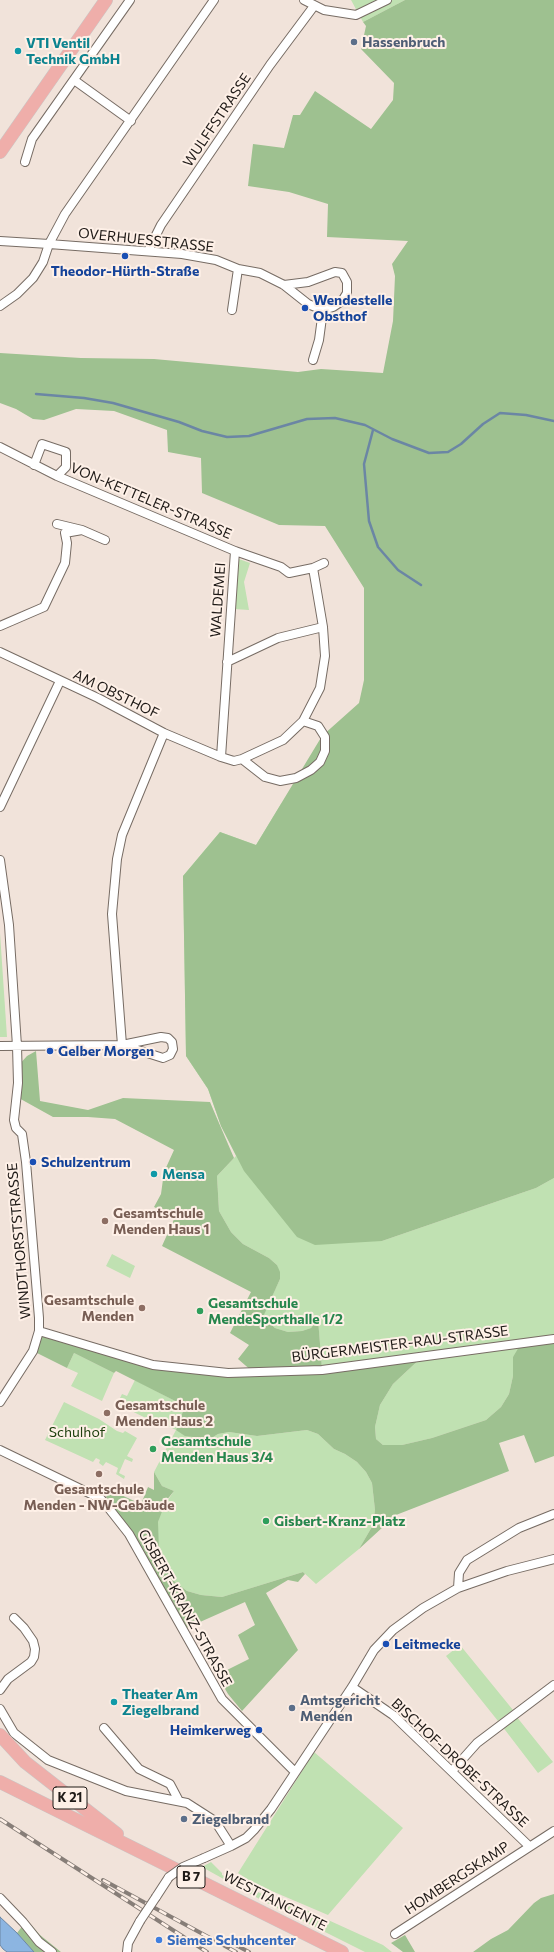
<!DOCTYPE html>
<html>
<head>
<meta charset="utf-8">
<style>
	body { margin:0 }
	canvas { display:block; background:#f1e3da }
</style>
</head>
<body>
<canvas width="554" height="1952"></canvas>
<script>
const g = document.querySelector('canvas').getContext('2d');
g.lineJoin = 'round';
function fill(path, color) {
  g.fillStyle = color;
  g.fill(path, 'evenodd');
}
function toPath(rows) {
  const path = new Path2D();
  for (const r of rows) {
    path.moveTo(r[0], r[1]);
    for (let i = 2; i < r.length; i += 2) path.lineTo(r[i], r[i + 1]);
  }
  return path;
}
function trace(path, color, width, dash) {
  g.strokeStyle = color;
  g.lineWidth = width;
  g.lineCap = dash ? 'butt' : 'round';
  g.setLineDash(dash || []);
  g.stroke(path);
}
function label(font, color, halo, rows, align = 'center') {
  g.font = font + ' Commissioner,sans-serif';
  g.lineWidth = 4;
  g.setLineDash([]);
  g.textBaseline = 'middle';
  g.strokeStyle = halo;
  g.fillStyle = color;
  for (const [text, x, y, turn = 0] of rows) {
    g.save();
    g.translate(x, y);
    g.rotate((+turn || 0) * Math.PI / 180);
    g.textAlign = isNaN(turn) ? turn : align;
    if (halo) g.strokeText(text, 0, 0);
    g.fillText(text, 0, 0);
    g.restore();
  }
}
fill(toPath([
	[351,0,405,0,363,22],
	[236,558,250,563,244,582,249,610,234,609],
	[281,804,382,1241,536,1188,554,1178,554,1339,513,1357,513,1376,509,1394,501,1407,486,1420,432,1438,402,1445,383,1445,376,1439,375,1427,380,1405,393,1384,422,1357,322,1370,318,1320,311,1328,302,1331,288,1332,275,1328,263,1316,280,1279,277,1265,269,1258,243,1244,231,1232,219,1211,217,1176,236,1156,221,1126,208,1089,186,1056,183,876,220,832,256,845],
	[0,933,7,1037,0,1037],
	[112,1254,135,1266,130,1278,106,1266],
	[74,1353,114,1373,102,1401,71,1386,78,1373,67,1368],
	[135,1380,185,1406,176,1430,210,1439,218,1434,229,1432,257,1436,307,1430,318,1434,334,1449,345,1454,357,1462,366,1472,372,1483,375,1510,373,1525,359,1549,316,1584,303,1572,222,1597,201,1595,187,1591,175,1582,167,1572,159,1551,158,1539,158,1522,161,1510,174,1491,162,1486,154,1472,176,1430,153,1419,152,1421,117,1404,122,1394,127,1396],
	[64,1402,99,1419,117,1431,123,1433,125,1431,137,1438,127,1456,133,1459,132,1462,125,1459,119,1473,125,1476,124,1479,116,1474,118,1468,106,1462,103,1466,99,1463,100,1460,96,1458,93,1462,45,1440],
	[460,1645,513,1710,498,1721,446,1656],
	[516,1716,553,1762,538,1773,502,1726],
	[314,1752,403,1828,328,1915,253,1883,238,1873],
	[211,1862,222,1873,222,1875,279,1902,282,1899,383,1945,392,1952,365,1952,263,1901,202,1867]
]), '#c0e1b2');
fill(toPath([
	[405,0,554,0,554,1178,536,1188,382,1241,315,1245,297,1237,244,1171,221,1126,208,1089,186,1056,183,876,220,832,256,845,322,736,359,703,364,680,364,588,325,526,279,525,202,493,201,458,168,452,167,430,114,411,76,409,44,420,33,419,16,409,0,403,0,353,81,358,154,359,298,372,321,369,383,373,393,321,395,276,392,264,408,241,327,237,328,204,289,192,248,186,253,144,284,148,293,115,300,115,315,91,371,129,393,100,394,83,361,49,366,26,363,22],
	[36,1051,40,1101,88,1110,123,1098,210,1102,234,1158,217,1176,219,1211,231,1232,243,1244,269,1258,277,1265,280,1272,280,1279,263,1317,275,1328,288,1332,302,1331,311,1328,318,1319,322,1369,423,1356,393,1384,380,1405,375,1427,376,1439,383,1445,402,1445,432,1438,486,1420,501,1407,509,1394,513,1376,513,1357,519,1347,554,1339,554,1456,535,1463,524,1435,499,1443,509,1471,396,1515,359,1549,373,1525,375,1510,372,1483,366,1472,357,1462,345,1454,334,1449,318,1434,307,1430,257,1436,229,1432,218,1434,210,1439,185,1436,176,1430,185,1406,116,1371,114,1373,74,1353,67,1368,33,1351,39,1331,153,1365,253,1372,238,1359,249,1345,230,1333,251,1292,162,1246,175,1217,154,1207,161,1194,164,1172,174,1150,115,1119,88,1117,53,1117,17,1097,18,1066,27,1056],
	[154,1472,162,1486,174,1491,166,1501,158,1522,159,1551,167,1572,175,1582,187,1591,201,1595,222,1597,303,1572,305,1574,298,1582,288,1580,266,1593,298,1650,242,1711,228,1694,217,1675,249,1659,238,1635,255,1625,245,1602,182,1630,129,1534,107,1506,106,1491,108,1489,141,1504,148,1487,154,1490],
	[554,1894,554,1952,473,1952,491,1939,508,1930,534,1903,541,1898],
	[27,1920,40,1935,61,1952,34,1952,17,1933],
	[405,1935,415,1952,403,1952,391,1943]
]), '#9ec190');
const water = toPath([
	[0,1917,17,1933,34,1952,7,1952,3,1949,0,1945,0,1917]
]);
fill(water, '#8cb5e1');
trace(water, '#6b86a4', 1);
trace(toPath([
	[36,394,84,398,113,403,179,422,202,431,227,437,249,436,307,419,335,418,365,425,392,439,429,453,448,452,461,444,483,424,500,413,526,415,554,421],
	[373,430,364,464,369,521,378,547,398,570,421,585]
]), '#6b86a4', 2.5);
const minor = toPath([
	[304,0,324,10,356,15,387,0],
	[74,80,131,121],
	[25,162,32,139,130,0],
	[0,241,49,244,65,214,214,0],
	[148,251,161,225,270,65,314,6],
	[0,306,17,294,33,278,43,262,49,244,182,254,216,260,238,269,260,273,284,285,308,304,323,310,333,307,342,301,347,293,347,282,342,273,335,272,308,282,284,285],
	[232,310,238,269],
	[313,360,319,340,323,310],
	[0,447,57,476,235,551],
	[34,465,42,444,66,452,66,467,57,476],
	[57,524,82,530,105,540],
	[235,551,281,567,289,573,313,568,323,627,325,656,320,688,303,721,283,740,242,759,234,761,221,757,235,551],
	[313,568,324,563],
	[0,626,44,607,65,563,67,543,65,533,82,530],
	[0,652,98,698,164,733,221,757],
	[227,662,278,638,323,627],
	[242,759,265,777,280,781,296,778,311,770,320,762,325,751,325,737,318,726,303,721],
	[0,807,60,681],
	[0,860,9,925,17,1046,18,1083,14,1120,16,1128,22,1134,26,1162,39,1318,39,1331,33,1351,0,1402],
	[122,1045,112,914,117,859,122,835,164,733],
	[0,1046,122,1045,161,1037,168,1038,172,1042,173,1049,170,1055,163,1058,122,1045],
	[39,1331,153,1365,228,1373,322,1370,554,1339],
	[0,1450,91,1494,101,1499,107,1506,129,1534,222,1699,295,1772],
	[458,1588,459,1573,467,1560,519,1528,554,1514],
	[352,1687,393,1715,529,1846],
	[0,1690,8,1679,31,1662,34,1657,35,1649,33,1641,24,1628,14,1618],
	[0,1709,14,1733,48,1760,126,1791,187,1803,215,1821,231,1846],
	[104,1728,139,1769,170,1784,179,1801],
	[452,1771,477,1743,554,1685],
	[204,1858,231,1846,246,1838,254,1830,271,1809,352,1687,374,1650,393,1630,423,1608,458,1588,507,1571,554,1559],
	[156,1897,169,1877],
	[0,1898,23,1922,39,1942,52,1952],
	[395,1934,554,1831],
	[127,1952,128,1943,140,1921]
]);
const primary = toPath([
	[0,152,106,0],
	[0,1735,25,1762,117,1834],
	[0,1782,342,1952]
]);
trace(minor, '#776c64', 10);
trace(primary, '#c9c8c7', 14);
trace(minor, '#fff', 8);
trace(primary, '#efaeaa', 13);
const rail = toPath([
	[0,1819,207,1952],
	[103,1880,236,1952],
	[232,1943,249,1952]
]);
trace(rail, '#877e78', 4);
trace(rail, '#fef0e7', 2.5, [8]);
const minorBridge = toPath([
	[169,1877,183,1867,204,1858],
	[140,1921,156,1897]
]);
trace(minorBridge, '#776c64', 10, []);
trace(minorBridge, '#fff', 8);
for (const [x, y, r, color] of [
	[354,42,4,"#5c6f8a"],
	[18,51,4,"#0f9aa8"],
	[125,256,4,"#1a4fb4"],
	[305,308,4,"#1a4fb4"],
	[50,1051,4,"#1a4fb4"],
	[33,1162,4,"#1a4fb4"],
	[154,1174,4,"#0f9aa8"],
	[105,1221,4,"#8d6e63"],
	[142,1308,4,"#8d6e63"],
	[200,1311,4,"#2e9e5b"],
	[107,1413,4,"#8d6e63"],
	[153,1449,4,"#2e9e5b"],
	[99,1474,4,"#8d6e63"],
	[266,1521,4,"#2e9e5b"],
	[386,1644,4,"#1a4fb4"],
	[114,1702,4,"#0f9aa8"],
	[292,1708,4,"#5c6f8a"],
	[259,1730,4,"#1a4fb4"],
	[184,1819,4,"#5c6f8a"],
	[159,1940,4,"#3f7fe0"]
]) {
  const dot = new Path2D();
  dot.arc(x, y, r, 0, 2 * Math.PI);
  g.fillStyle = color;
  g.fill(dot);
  trace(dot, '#fef0e7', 1.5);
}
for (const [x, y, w] of [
	[70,1798,34],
	[191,1877,28]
]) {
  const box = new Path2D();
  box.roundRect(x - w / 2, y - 11, w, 22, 3);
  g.fillStyle = '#fef0e7';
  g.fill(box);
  trace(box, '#1f1a17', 1);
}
label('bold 13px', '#1f1a17', null, [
	["K 21",70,1798],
	["B 7",191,1877]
]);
label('bold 14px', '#4e5e75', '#fef0e7', [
	["Hassenbruch",362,42],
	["Amtsgericht",300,1700],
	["Menden",300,1716],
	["Ziegelbrand",192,1819]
], 'left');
label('bold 14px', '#0d838f', '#fef0e7', [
	["VTI Ventil",26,43],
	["Technik GmbH",26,59],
	["Mensa",162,1174],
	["Theater Am",122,1694],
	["Ziegelbrand",122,1710]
], 'left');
label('14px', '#1f1a17', '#fef0e7', [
	["WULFFSTRASSE",217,120,-56],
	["OVERHUESSTRASSE",146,240,6],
	["VON-KETTELER-STRASSE",151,501,23],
	["WALDEMEI",218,600,-86],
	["AM OBSTHOF",116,694,26],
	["WINDTHORSTSTRASSE",19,1241,-95],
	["BÜRGERMEISTER-RAU-STRASSE",400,1344,-7],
	["GISBERT-KRANZ-STRASSE",185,1608,61],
	["BISCHOF-DROBE-STRASSE",460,1763,43],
	["HOMBERGSKAMP",457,1878,-33],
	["WESTTANGENTE",275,1901,27]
]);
label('bold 14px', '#164399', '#fef0e7', [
	["Theodor-Hürth-Straße",125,271,"center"],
	["Wendestelle",313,300],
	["Obsthof",313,316],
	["Gelber Morgen",58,1051],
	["Schulzentrum",41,1162],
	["Leitmecke",394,1644],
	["Heimkerweg",251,1730,"right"]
], 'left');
label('bold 14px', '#785e54', '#fef0e7', [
	["Gesamtschule",113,1213],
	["Menden Haus 1",113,1229],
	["Gesamtschule",134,1300,"right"],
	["Menden",134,1316,"right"],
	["Gesamtschule",115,1405],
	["Menden Haus 2",115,1421],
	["Gesamtschule",99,1489,"center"],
	["Menden - NW-Gebäude",99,1505,"center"]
], 'left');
label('bold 14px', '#27864d', '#fef0e7', [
	["Gesamtschule",208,1303],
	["MendeSporthalle 1/2",208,1319],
	["Gesamtschule",161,1441],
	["Menden Haus 3/4",161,1457],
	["Gisbert-Kranz-Platz",274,1521]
], 'left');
label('14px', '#1f400e', '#fef0e7', [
	["Schulhof",77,1432]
]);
label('bold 14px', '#366cbe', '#fef0e7', [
	["Siemes Schuhcenter",167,1940]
], 'left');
</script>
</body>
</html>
